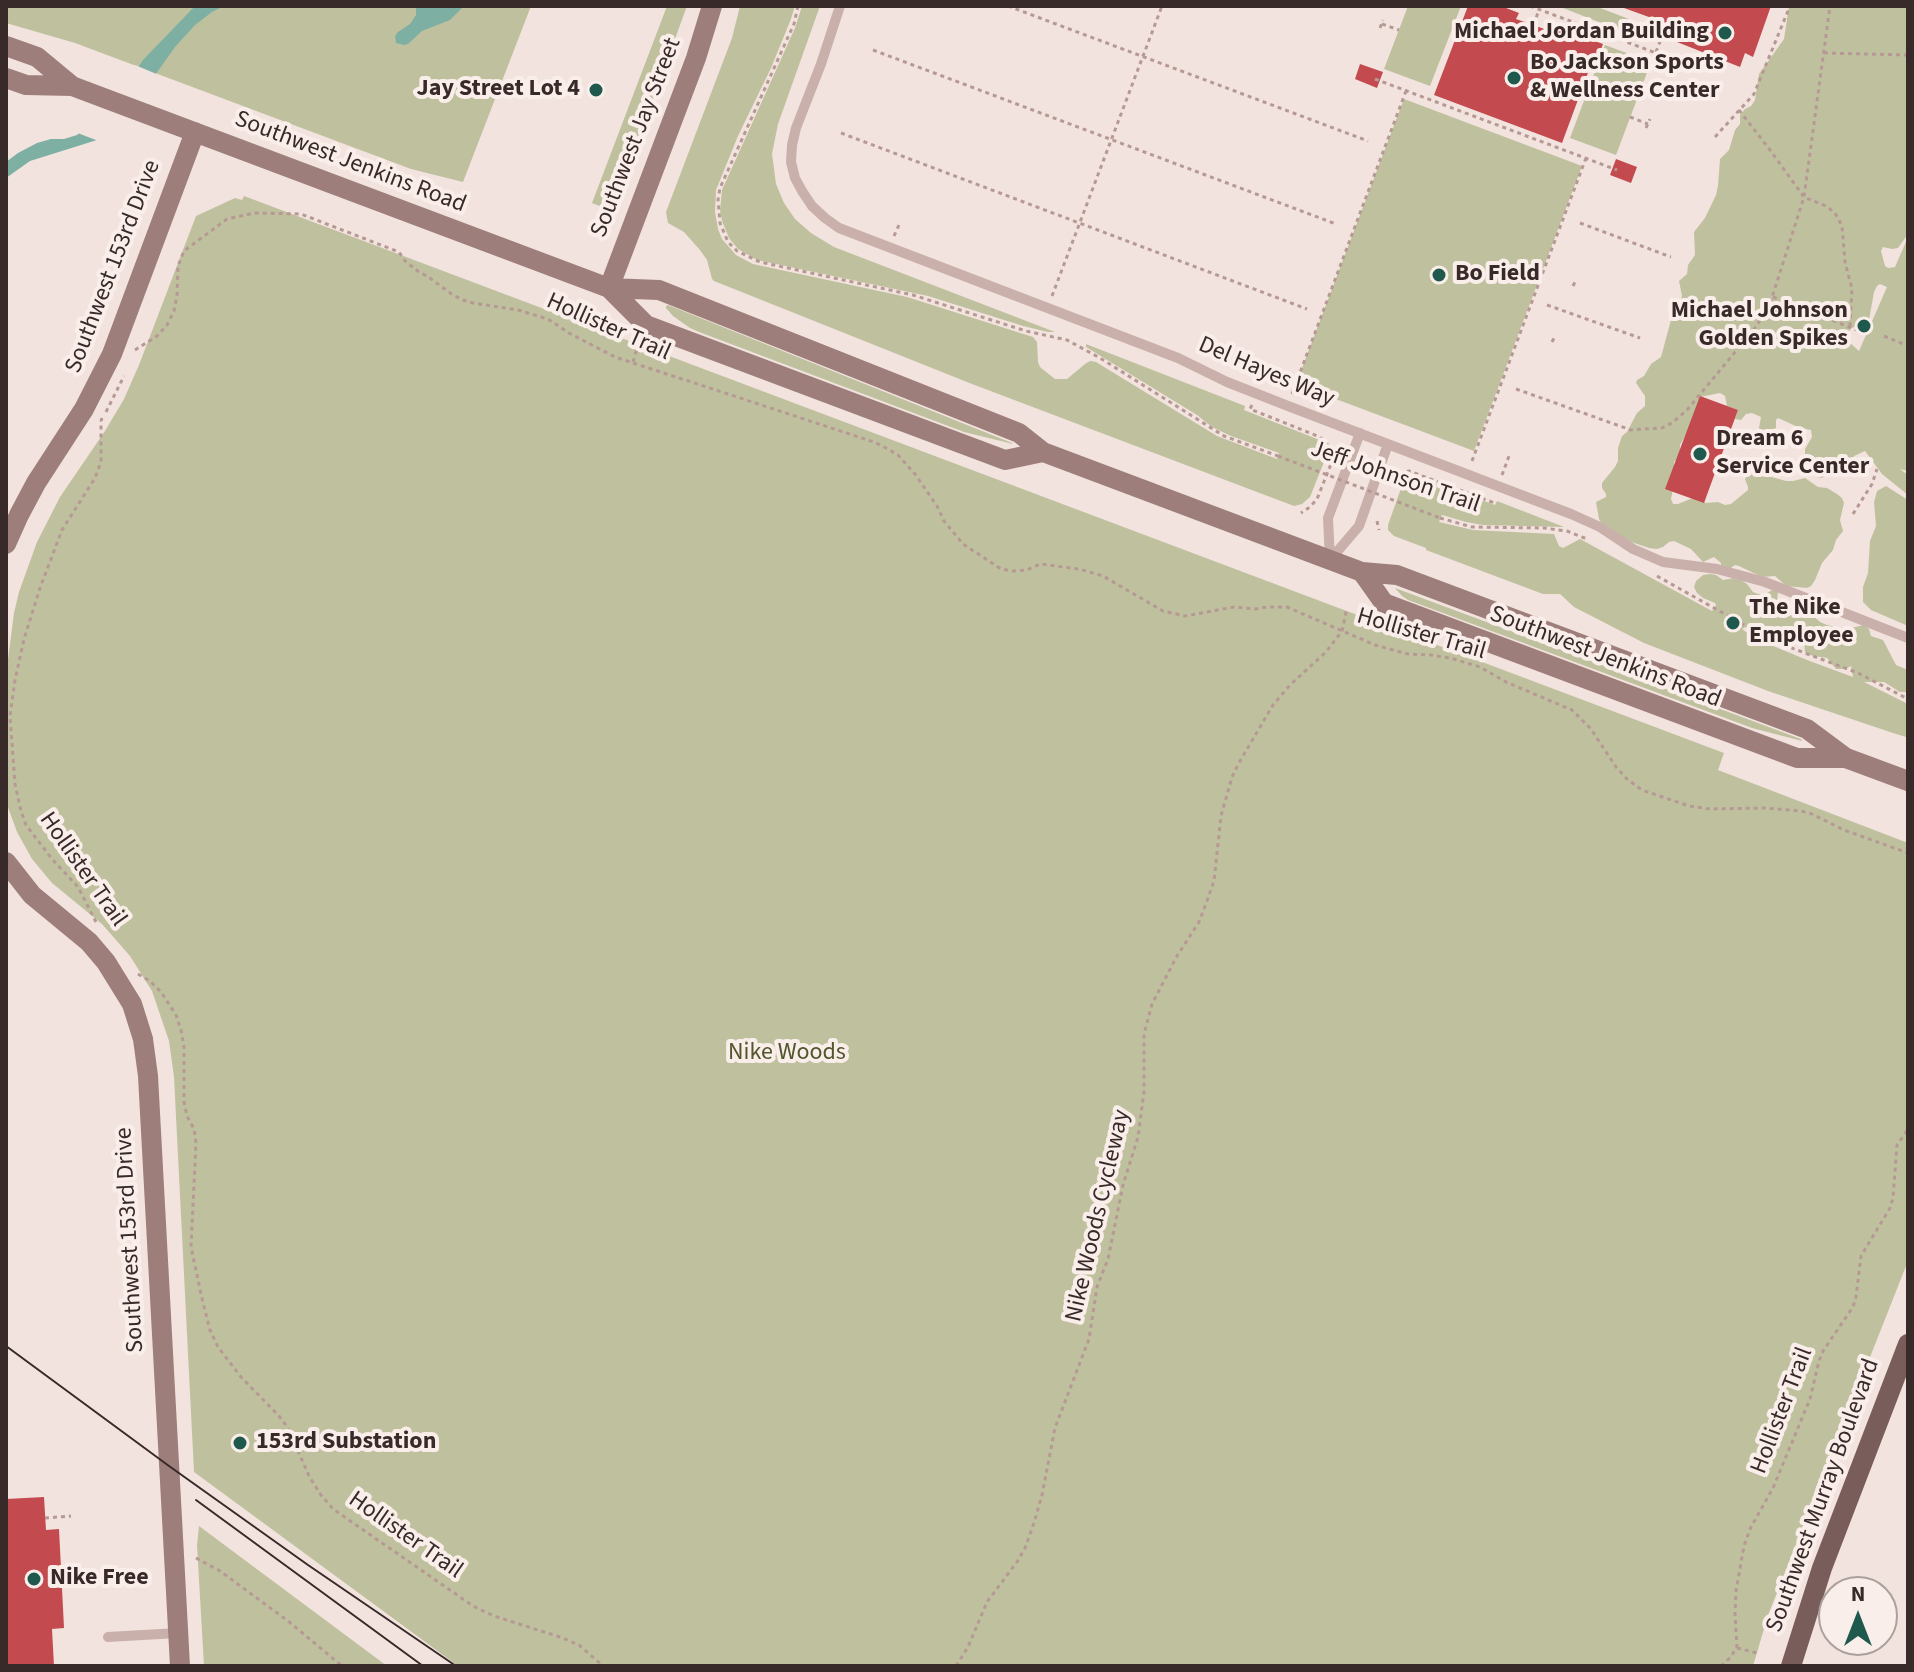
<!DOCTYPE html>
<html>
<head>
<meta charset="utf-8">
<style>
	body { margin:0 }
	#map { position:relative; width:1914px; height:1672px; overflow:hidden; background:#f2e3de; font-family:"Source Sans 3",sans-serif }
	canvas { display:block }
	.frame { position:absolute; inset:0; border:8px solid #382a29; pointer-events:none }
	.north { position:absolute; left:1818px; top:1576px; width:80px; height:80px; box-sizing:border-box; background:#faeeea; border:2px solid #aca09d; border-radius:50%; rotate:0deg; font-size:22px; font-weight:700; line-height:32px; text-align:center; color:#382a29 }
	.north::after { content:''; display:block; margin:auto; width:28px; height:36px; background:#1f594d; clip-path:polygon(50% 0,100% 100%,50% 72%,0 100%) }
</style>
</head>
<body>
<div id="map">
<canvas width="1914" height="1672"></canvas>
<div class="frame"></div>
<div class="north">N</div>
</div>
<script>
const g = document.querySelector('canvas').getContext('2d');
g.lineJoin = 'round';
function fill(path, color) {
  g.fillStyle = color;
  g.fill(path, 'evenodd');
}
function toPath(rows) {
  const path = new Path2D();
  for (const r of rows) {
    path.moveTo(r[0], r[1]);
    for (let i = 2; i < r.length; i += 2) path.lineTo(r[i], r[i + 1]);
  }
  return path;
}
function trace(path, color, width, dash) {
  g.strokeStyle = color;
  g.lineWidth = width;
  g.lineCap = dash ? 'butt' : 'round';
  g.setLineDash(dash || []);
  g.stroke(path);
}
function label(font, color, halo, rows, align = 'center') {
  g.font = font + ' "Source Sans 3",sans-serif';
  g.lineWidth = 8;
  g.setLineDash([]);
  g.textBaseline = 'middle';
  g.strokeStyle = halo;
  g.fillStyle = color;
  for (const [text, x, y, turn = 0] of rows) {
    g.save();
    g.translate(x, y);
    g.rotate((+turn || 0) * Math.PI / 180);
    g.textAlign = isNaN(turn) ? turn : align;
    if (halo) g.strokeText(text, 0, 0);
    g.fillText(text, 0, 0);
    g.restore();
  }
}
fill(toPath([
	[6,6,531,6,463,182,411,169,75,43,6,23],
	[667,6,687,6,616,201,610,210,592,203],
	[740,6,795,6,791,19,771,68,738,136,716,190,715,212,718,229,722,239,736,255,753,264,907,297,1033,337,1037,342,1038,362,1040,367,1055,379,1067,379,1085,364,1090,361,1096,362,1217,436,1277,459,1279,453,1231,436,1212,427,1197,415,1086,347,1086,344,1245,406,1244,410,1322,441,1326,457,1310,497,1302,504,1294,506,972,384,714,281,712,279,707,260,700,250,684,232,668,223,666,212,732,38],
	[802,6,820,6,778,124,772,154,776,184,784,203,795,219,811,233,834,247,1055,332,1048,332,1023,326,928,296,757,260,738,249,729,238,722,221,720,210,722,190,795,28],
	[1408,6,1461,6,1430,86,1384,69],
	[1564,6,1595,6,1629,19,1624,32,1563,8],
	[1789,6,1908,6,1908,234,1898,248,1892,249,1883,247,1881,251,1885,266,1888,268,1895,267,1908,237,1908,471,1900,469,1908,475,1908,495,1882,474,1865,451,1854,456,1851,469,1827,474,1822,478,1817,477,1816,471,1807,464,1805,459,1805,449,1812,437,1811,430,1800,428,1778,418,1776,420,1776,428,1766,432,1761,431,1759,428,1761,417,1752,413,1746,414,1741,420,1735,419,1738,410,1727,406,1725,396,1720,393,1700,397,1691,425,1680,445,1680,455,1674,462,1674,484,1671,499,1673,504,1678,504,1695,497,1706,503,1718,502,1725,505,1731,504,1748,490,1748,487,1745,479,1747,476,1757,473,1786,481,1793,481,1805,478,1818,487,1827,488,1837,494,1842,498,1844,503,1840,520,1843,531,1836,540,1833,550,1822,563,1815,580,1811,586,1807,588,1786,586,1775,576,1762,577,1739,566,1735,565,1728,570,1721,567,1721,563,1714,557,1703,562,1691,549,1674,541,1669,542,1663,547,1657,549,1649,548,1608,534,1599,519,1596,502,1606,497,1606,494,1602,488,1602,483,1615,467,1618,461,1618,448,1622,436,1627,432,1637,413,1645,406,1645,396,1636,383,1637,380,1644,376,1651,364,1661,357,1671,320,1676,313,1682,296,1679,281,1687,274,1688,265,1695,255,1694,232,1705,218,1716,195,1718,186,1720,159,1729,150,1735,130,1740,124,1740,115,1745,109,1751,106,1755,100,1759,74,1784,39],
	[1880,284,1887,287,1859,351,1849,342,1849,334,1850,329,1869,320,1874,292,1877,286],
	[1605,45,1651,62,1616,155,1570,138],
	[1404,99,1582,166,1474,451,1296,384],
	[244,196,1724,753,1718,770,1908,843,1908,1261,1763,1628,1764,1629,1753,1666,458,1666,194,1472,174,1077,169,1041,152,991,130,956,102,924,52,883,32,859,17,832,6,802,6,675,14,613,19,592,37,542,60,497,105,431,124,399,139,365,196,216,235,198,242,200],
	[668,305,1012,443,1013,444,964,432,699,332,690,328,673,316,666,308,666,306],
	[1410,474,1495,505,1497,501,1564,527,1483,525,1466,522,1442,515,1439,522,1473,530,1554,534,1559,546,1563,548,1580,539,1712,611,1716,605,1715,603,1703,598,1697,593,1694,587,1696,581,1703,575,1710,574,1716,575,1723,580,1734,578,1741,580,1747,584,1753,592,1758,594,1764,595,1772,590,1778,591,1777,602,1780,604,1804,610,1810,613,1820,622,1827,625,1847,629,1864,625,1869,629,1871,636,1883,640,1896,665,1908,670,1908,692,1900,692,1884,682,1864,682,1908,704,1908,741,1906,737,1893,733,1768,691,1644,643,1574,607,1560,594,1543,594,1426,550,1426,548,1394,536,1388,530,1388,525,1405,477],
	[1746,627,1779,638,1790,635,1798,636,1804,641,1805,652,1809,655,1827,658,1836,669,1845,669,1851,666,1853,677,1807,660,1754,638,1742,629],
	[1886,486,1908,500,1908,626,1871,610,1863,602,1863,587,1868,573,1870,541,1876,526,1874,502,1877,491],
	[1395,588,1801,739,1802,741,1752,728,1408,600,1402,596],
	[199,1526,387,1666,204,1666,197,1545]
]), '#bfc19e');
fill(toPath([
	[195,6,224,6,212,12,195,25,175,47,143,92,97,140,30,161,6,178,6,162,18,153,37,143,51,139,64,139,77,135,100,115,129,81,143,60],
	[416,6,464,6,450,20,422,31,408,44,404,45,396,43,395,36,398,32,410,24,416,15]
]), '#7dafa3');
fill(toPath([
	[135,65,159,75,146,95,116,130,101,142,75,132,97,112]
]), '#f2e3de');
fill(toPath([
	[1468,6,1501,6,1519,13,1516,19,1550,31,1552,25,1603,44,1597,60,1593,59,1562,143,1434,95],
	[1625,6,1771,6,1753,57,1745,53,1740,67,1672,40,1676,30,1660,23,1660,21,1624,8],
	[1360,64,1383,72,1377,88,1355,79],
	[1616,159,1637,167,1631,183,1610,175],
	[1700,396,1738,410,1704,503,1665,489],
	[44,1497,46,1530,59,1529,64,1628,52,1629,54,1666,6,1666,6,1499]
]), '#c34a4e');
trace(toPath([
	[798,6,794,24,784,46,720,188,718,200,720,223,728,242,737,251,760,262,913,295,1026,331,1067,340,1100,358,1224,436,1278,456],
	[1008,6,1368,141],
	[1530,6,1672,59,1669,68],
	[1358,7,1359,6],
	[1382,24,1399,30],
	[1534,25,1539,9],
	[1380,28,1383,20],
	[873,50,1336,224],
	[1656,52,1666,26],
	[1824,53,1908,55],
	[1375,79,1617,170],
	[1739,110,1770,150,1804,197,1826,206,1835,213,1842,226,1845,262,1852,289,1850,327],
	[1630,117,1648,124],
	[1646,128,1650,119],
	[841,133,1307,309],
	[1715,137,1754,94,1790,6],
	[1580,223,1671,257],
	[894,236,899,225],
	[1573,286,1575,282],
	[1052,296,1162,6],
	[1773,297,1867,334],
	[1547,305,1640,338],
	[1884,336,1908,346],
	[1552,342,1554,338],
	[135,350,157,336,167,325,174,311,177,295,178,266,184,251,227,219,254,213,301,214,399,252,405,261,419,272,427,276,453,295,463,300,473,303,518,310,548,319,569,333,615,357,874,442,886,448,898,455,915,474,937,506,944,521,963,544,1001,569,1013,571,1027,570,1040,564,1079,569,1103,576,1163,611,1185,616,1234,607,1255,609,1267,607,1287,607,1375,645,1408,654,1432,655,1454,659,1480,667,1506,682,1572,710,1591,729,1616,767,1627,779,1642,790,1689,806,1710,809,1765,808,1801,811,1812,814,1844,830,1908,853],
	[633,362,639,342],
	[1261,380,1267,364],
	[1516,389,1631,430,1662,428,1672,423,1687,410,1755,328,1769,307,1804,197,1830,6],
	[1292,394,1406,91],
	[1252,405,1250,409,1320,437,1328,445,1332,456,1331,464,1317,499,1310,507,1301,513],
	[106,412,124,376],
	[1472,461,1586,158],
	[1502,475,1509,456],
	[1392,477,1399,473,1409,471,1492,502,1492,501],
	[1853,514,1872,484,1877,469],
	[1440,518,1472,527,1544,528,1567,531,1587,539],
	[1377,521,1379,530],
	[1657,576,1773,641,1858,673,1908,699],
	[96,922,78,887,52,859,26,825,21,811,15,784,10,716,15,680,24,639,40,588,62,530,95,478,101,462,101,421,102,418],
	[138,974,150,981,161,992,176,1015,181,1030,184,1047,184,1102,187,1116,194,1129,196,1143,191,1247,203,1303,210,1330,218,1347,241,1377,279,1416,288,1428,309,1476,321,1495,333,1509,473,1606,494,1616,560,1637,579,1645,603,1666],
	[45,1518,71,1516],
	[196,1558,220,1571,288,1621,342,1666],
	[1737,1648,1757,1653],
	[956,1666,968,1647,987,1602,1017,1562,1025,1548,1034,1523,1042,1495,1055,1428,1089,1339,1097,1287,1108,1259,1123,1185,1138,1137,1144,1092,1144,1034,1152,1004,1177,956,1199,922,1207,901,1214,881,1221,816,1232,777,1240,761,1273,705,1290,685,1326,652,1342,631,1347,608],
	[1721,1666,1731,1657,1737,1646,1735,1615,1736,1591,1744,1546,1751,1527,1773,1488,1810,1399,1819,1361,1823,1351,1853,1307,1856,1297,1861,1256,1890,1208,1893,1198,1897,1145,1908,1129]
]), '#b69994', 3, [4, 4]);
trace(toPath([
	[840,6,821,64,796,128,792,145,791,162,795,178,802,191,812,206,825,218,839,228,1178,358,1227,382,1288,406,1571,514,1600,527,1633,549,1663,562,1717,569,1765,582,1908,638],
	[1330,560,1328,518,1360,433],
	[1330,560,1359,526,1388,444],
	[108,1637,178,1633]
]), '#cab0aa', 10);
trace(toPath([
	[6,46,37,57,72,86,609,288,696,58,712,6],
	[6,78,26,85,72,86],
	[1043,452,1005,460,646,325,609,288,659,290,1019,433,1043,452,1362,572,1397,575,1807,729,1846,758,1908,781],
	[6,544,19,515,36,483,84,409,112,354,195,132],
	[1362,572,1384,603,1797,758,1846,758],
	[6,862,32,895,89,942,106,962,132,1004,143,1039,148,1076,180,1666]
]), '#9e7e7b', 20);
trace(toPath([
	[1791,1666,1822,1568,1908,1344]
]), '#795d5b', 20);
trace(toPath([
	[6,1346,169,1466,308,1565,456,1666],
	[196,1500,423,1666]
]), '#382a29', 2);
trace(toPath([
	[1278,456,1440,518]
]), '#b69994', 3, [4, 4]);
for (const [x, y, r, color] of [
	[1725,33,8,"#1f594d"],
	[1514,78,8,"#1f594d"],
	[596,90,8,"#1f594d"],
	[1439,275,8,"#1f594d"],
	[1864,326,8,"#1f594d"],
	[1700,454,8,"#1f594d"],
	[1733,623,8,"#1f594d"],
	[240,1443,8,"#1f594d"],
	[34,1579,8,"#1f594d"]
]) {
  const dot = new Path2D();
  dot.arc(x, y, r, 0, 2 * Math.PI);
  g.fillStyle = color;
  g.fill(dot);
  trace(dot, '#faeeea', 3);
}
label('bold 24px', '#382a29', '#faeeea', [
	["Michael Jordan Building",1709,33,"right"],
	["Bo Jackson Sports",1530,64],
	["& Wellness Center",1530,92],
	["Jay Street Lot 4",580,90,"right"],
	["Bo Field",1455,275],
	["Michael Johnson",1848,312,"right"],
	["Golden Spikes",1848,340,"right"],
	["Dream 6",1716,440],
	["Service Center",1716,468],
	["The Nike",1749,609],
	["Employee",1749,637],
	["153rd Substation",256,1443],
	["Nike Free",50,1579]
], 'left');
label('24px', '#382a29', '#faeeea', [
	["Southwest Jay Street",637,138,-69],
	["Southwest Jenkins Road",350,163,21],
	["Southwest 153rd Drive",114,267,-69],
	["Hollister Trail",608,328,24],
	["Del Hayes Way",1266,373,23],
	["Jeff Johnson Trail",1395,478,19],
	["Hollister Trail",1421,635,16],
	["Southwest Jenkins Road",1605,658,21],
	["Hollister Trail",82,870,55],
	["Nike Woods Cycleway",1099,1216,-77],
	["Southwest 153rd Drive",131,1240,-93],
	["Hollister Trail",1783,1411,-69],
	["Southwest Murray Boulevard",1824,1496,-70],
	["Hollister Trail",405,1536,35]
]);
label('24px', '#52562d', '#faeeea', [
	["Nike Woods",787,1054]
]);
</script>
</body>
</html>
